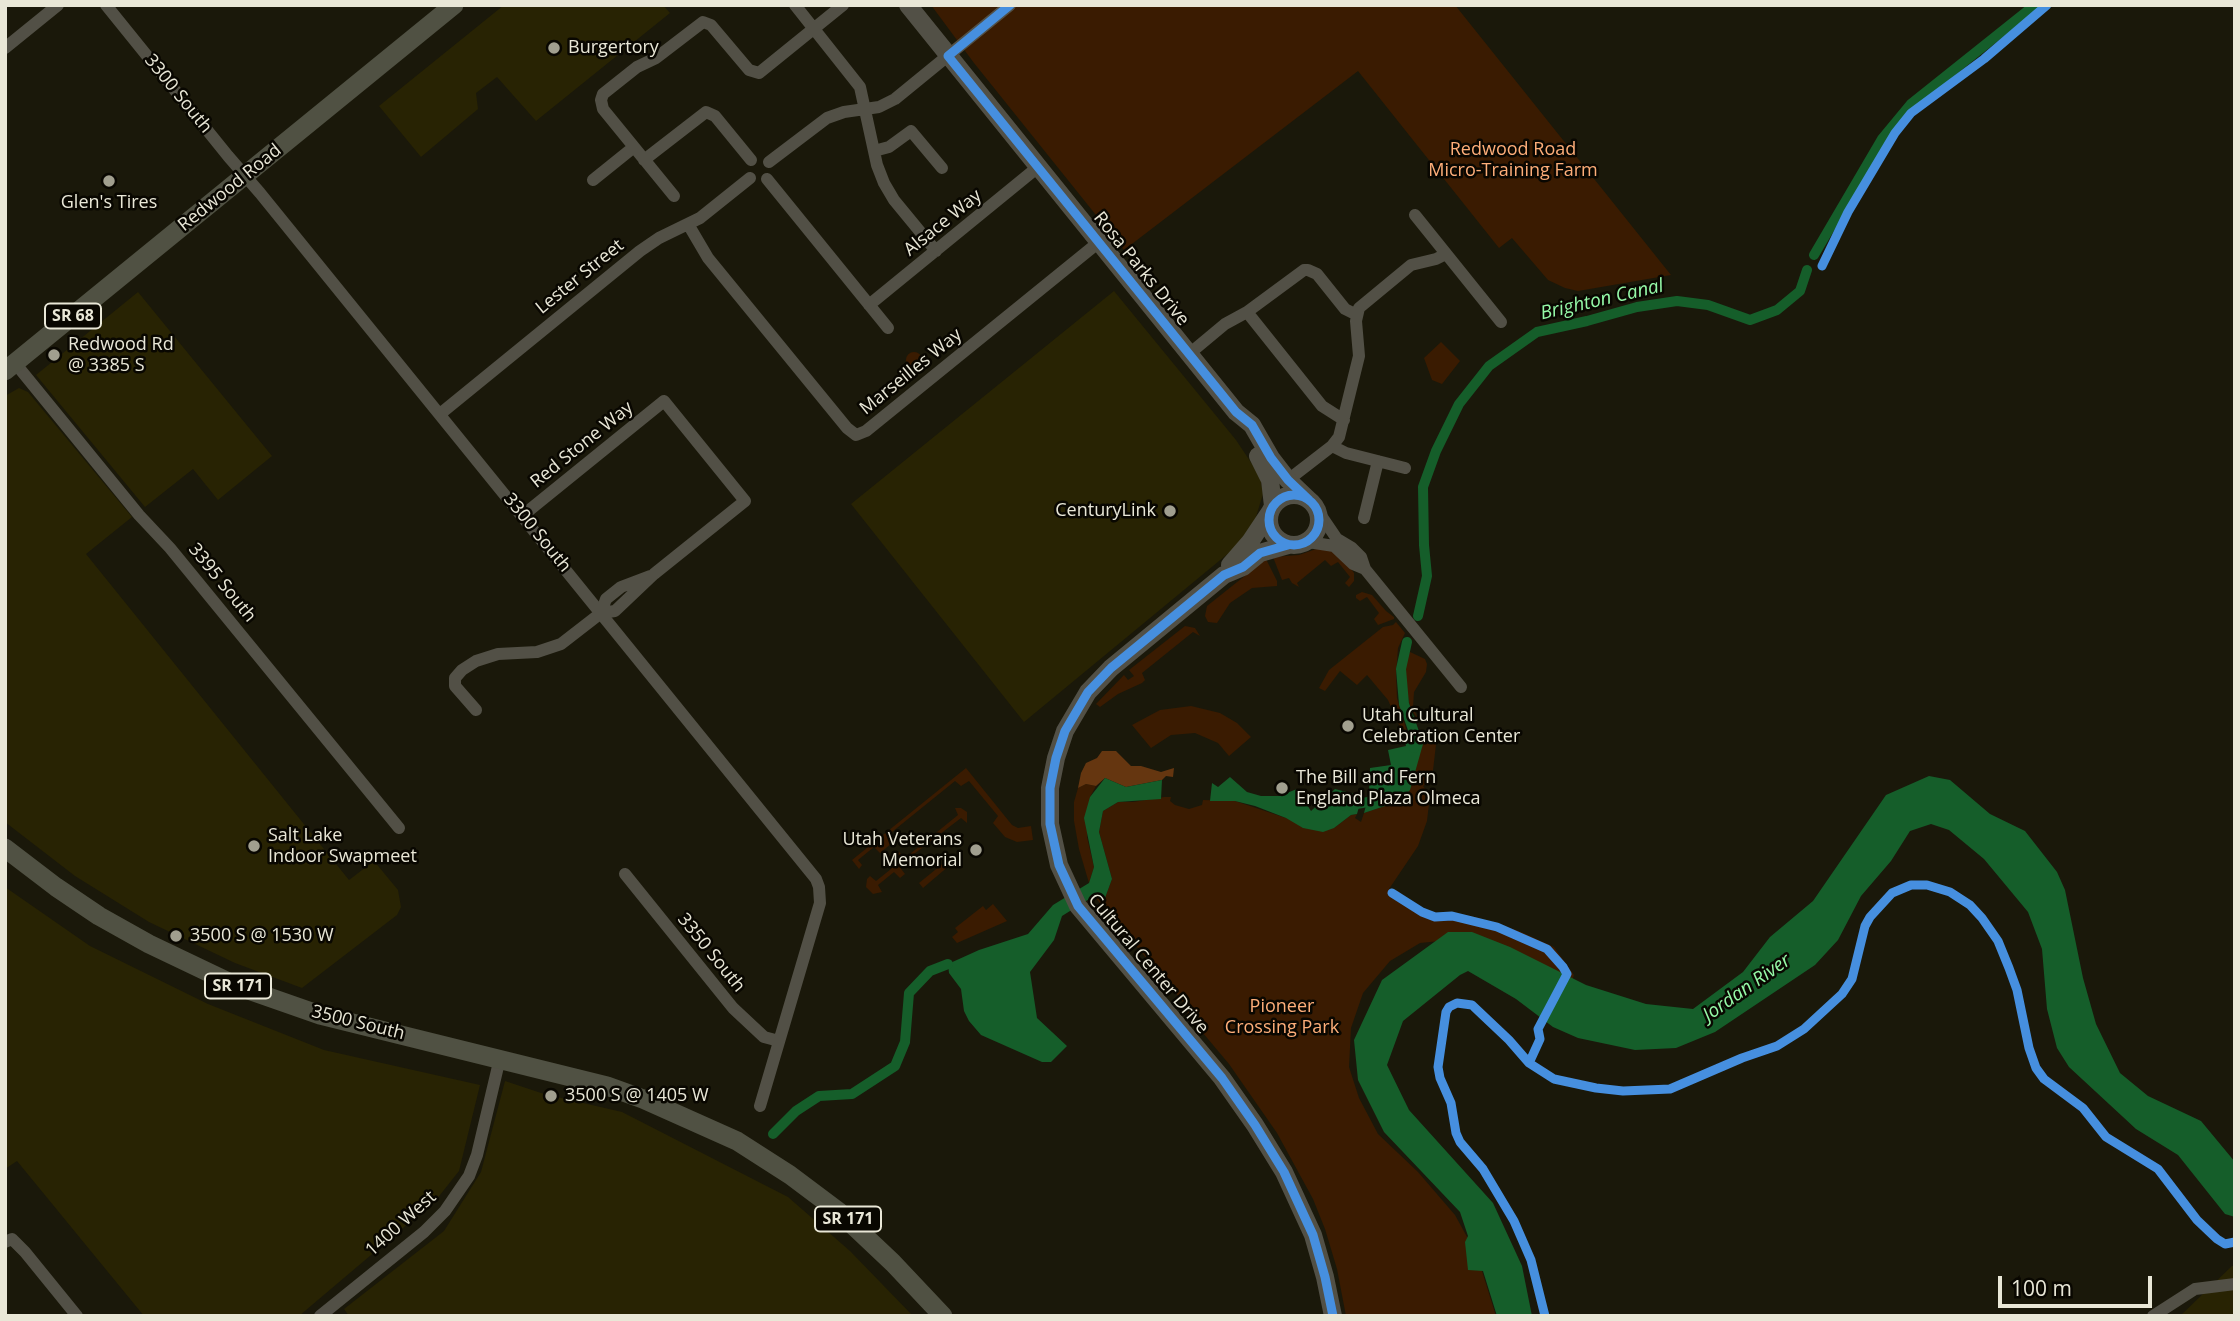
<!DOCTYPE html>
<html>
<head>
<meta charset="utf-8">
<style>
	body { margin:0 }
	#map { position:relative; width:2240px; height:1321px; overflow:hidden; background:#1a180a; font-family:"Open Sans",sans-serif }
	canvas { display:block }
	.frame { position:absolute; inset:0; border:7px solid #e9e7d7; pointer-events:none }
	.scale { position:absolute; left:1998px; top:1276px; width:154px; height:32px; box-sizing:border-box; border:4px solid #e9e7d7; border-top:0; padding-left:9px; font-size:21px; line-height:24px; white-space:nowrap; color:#e9e7d7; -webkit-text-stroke:5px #090701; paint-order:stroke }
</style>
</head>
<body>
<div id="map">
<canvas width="2240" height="1321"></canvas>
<div class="frame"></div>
<div class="scale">100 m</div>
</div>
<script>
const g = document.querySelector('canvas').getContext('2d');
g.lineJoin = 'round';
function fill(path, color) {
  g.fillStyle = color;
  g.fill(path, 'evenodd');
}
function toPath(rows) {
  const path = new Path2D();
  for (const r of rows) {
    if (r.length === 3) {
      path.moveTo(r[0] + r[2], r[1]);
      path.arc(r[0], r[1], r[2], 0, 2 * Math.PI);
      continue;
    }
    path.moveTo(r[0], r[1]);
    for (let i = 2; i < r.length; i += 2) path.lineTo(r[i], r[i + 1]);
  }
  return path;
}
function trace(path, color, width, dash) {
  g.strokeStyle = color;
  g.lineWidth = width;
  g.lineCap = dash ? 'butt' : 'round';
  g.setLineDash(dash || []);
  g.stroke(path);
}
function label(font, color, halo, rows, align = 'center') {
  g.font = font + ' "Open Sans",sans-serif';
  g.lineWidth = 5;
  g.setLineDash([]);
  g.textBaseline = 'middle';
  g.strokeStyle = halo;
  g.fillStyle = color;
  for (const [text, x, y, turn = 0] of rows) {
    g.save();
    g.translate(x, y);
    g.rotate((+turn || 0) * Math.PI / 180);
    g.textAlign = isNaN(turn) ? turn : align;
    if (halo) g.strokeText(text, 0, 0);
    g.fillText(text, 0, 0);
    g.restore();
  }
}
fill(toPath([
	[504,5,663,5,670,13,536,121,497,77,476,93,478,109,421,157,379,106],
	[1114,291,1236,440,1260,476,1263,494,1255,520,1236,547,1024,722,851,504],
	[138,292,272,456,218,500,193,469,145,507,36,375],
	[19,388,28,392,132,517,86,554,349,880,374,861,398,890,401,907,397,915,302,988,235,963,149,922,75,876,5,822,5,396],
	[5,887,90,946,208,1004,324,1050,480,1085,459,1171,436,1200,299,1316,144,1316,17,1161,5,1169],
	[505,1081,544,1094,622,1112,788,1197,850,1251,913,1316,349,1316,344,1309,444,1231,481,1172],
	[2232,1266,2235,1266,2235,1316,2180,1316]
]), '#282303');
fill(toPath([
	[931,5,1455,5,1671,275,1578,291,1565,288,1548,280,1512,238,1499,248,1358,71,1124,250,974,63],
	[1441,342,1460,361,1442,384,1432,380,1424,358],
	[914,360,8],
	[1319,548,1326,548,1343,558,1354,573,1354,581,1349,587,1345,583,1350,577,1338,562,1331,566,1325,560,1297,583,1299,587,1292,583,1289,578,1282,580,1273,557,1299,555],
	[1266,559,1277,581,1277,586,1252,588,1230,603,1217,623,1208,622,1205,616,1207,606],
	[1362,592,1372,595,1386,611,1394,617,1394,619,1378,625,1374,619,1379,613,1367,597,1360,601,1356,598,1356,595],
	[1396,622,1405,633,1398,648,1396,675,1397,698,1407,732,1403,734,1388,700,1367,675,1357,685,1340,671,1325,691,1319,688,1329,670,1383,627,1393,625],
	[1185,626,1195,628,1200,636,1193,632,1142,673,1145,680,1142,683,1118,694,1100,707,1096,704,1124,675,1128,680,1134,676,1129,670],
	[1410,652,1425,659,1427,664,1426,672,1414,692,1413,707,1419,721,1410,707,1406,686,1405,659],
	[1191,706,1220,713,1237,723,1251,737,1229,756,1218,743,1195,733,1171,735,1151,748,1132,725,1160,710],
	[1423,733,1437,736,1432,779,1423,786,1430,795,1427,821,1418,846,1389,889,1398,891,1417,907,1437,914,1471,916,1519,931,1554,947,1574,975,1570,987,1450,940,1420,943,1390,961,1363,993,1351,1028,1349,1067,1359,1098,1378,1134,1418,1172,1455,1215,1477,1255,1496,1316,1346,1316,1337,1269,1325,1229,1313,1199,1277,1133,1229,1064,1187,1014,1189,1009,1094,896,1105,898,1112,879,1099,832,1103,811,1118,802,1133,802,1164,797,1171,797,1170,801,1175,805,1189,809,1202,805,1203,800,1235,801,1286,818,1334,828,1351,815,1357,814,1355,818,1361,822,1364,813,1400,801,1425,737],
	[966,768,1012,825,1018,828,1031,826,1033,840,1017,842,1005,837,993,823,998,816,969,781,961,786,955,781,887,836,892,843,880,853,874,847,858,860,862,865,859,869,852,860],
	[1086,784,1096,786,1090,797,1087,837,1094,867,1089,883,1079,849,1074,821,1074,802,1078,788],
	[955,808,961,808,967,812,967,823,961,818,901,864,894,856,899,852,905,858,958,815],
	[892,857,905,874,900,878,894,872,878,885,882,892,873,894,866,887,867,879,870,876,876,881,891,869,887,862],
	[946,861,950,865,923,888,919,883],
	[993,904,1007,921,957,943,952,937,958,932,955,928,983,906,986,910]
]), '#3a1b01');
fill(toPath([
	[1102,751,1116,751,1131,766,1141,766,1161,772,1174,768,1173,777,1166,776,1162,780,1126,787,1105,778,1096,786,1086,784,1078,788,1081,773,1086,763,1097,758]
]), '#653610');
fill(toPath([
	[1423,733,1425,737,1410,790,1400,801,1364,813,1369,794,1370,768,1391,765,1388,750,1406,746,1404,738],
	[1929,776,1950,780,1990,814,2025,831,2057,872,2065,890,2083,978,2096,1024,2120,1073,2148,1096,2201,1121,2235,1162,2235,1217,2225,1214,2178,1155,2136,1129,2069,1067,2057,1048,2047,1009,2042,949,2028,912,1984,859,1949,830,1931,824,1910,831,1891,861,1861,896,1838,940,1815,965,1715,1032,1676,1048,1635,1050,1578,1038,1553,1027,1516,999,1468,971,1460,975,1403,1021,1387,1065,1409,1110,1493,1203,1522,1266,1532,1316,1497,1316,1483,1271,1468,1270,1465,1242,1468,1236,1460,1212,1384,1132,1358,1080,1354,1040,1382,980,1448,932,1472,932,1510,947,1586,985,1646,1004,1693,1009,1743,972,1770,937,1813,901,1886,795],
	[1230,777,1247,792,1261,796,1279,796,1297,789,1311,811,1335,789,1362,796,1357,814,1351,815,1334,828,1323,832,1303,828,1286,818,1255,806,1235,801,1210,801,1212,783,1218,787],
	[1105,778,1126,787,1162,780,1161,799,1118,802,1103,811,1099,832,1112,879,1105,898,1094,896,1062,916,1054,940,1030,972,1037,1018,1067,1046,1051,1062,1042,1062,981,1035,969,1021,964,1011,961,989,949,973,948,964,979,950,1028,934,1053,905,1089,883,1094,867,1084,818,1090,797]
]), '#155e2a');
trace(toPath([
	[1814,255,1882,139,1911,104,2035,5],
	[1418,616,1427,576,1424,545,1423,487,1436,451,1459,404,1489,366,1537,332,1587,321,1637,307,1677,301,1708,305,1750,320,1777,310,1800,291,1807,270],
	[1407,642,1401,669,1404,704,1415,735,1414,748],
	[1345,806,1368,802,1380,796],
	[773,1134,796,1111,819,1096,852,1094,895,1066,905,1042,909,993,930,971,948,964]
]), '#155e2a', 10);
trace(toPath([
	[106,5,228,156,260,193,816,879,819,887,820,903,760,1106],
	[795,5,860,87,877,165,884,183,894,200,936,251],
	[5,48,58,5],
	[874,151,889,147,911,131,942,168],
	[644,160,706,112,715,116,751,160],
	[769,162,827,118,844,112,879,107,895,99,1010,5],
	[767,179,888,328],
	[593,180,634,147],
	[674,196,603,109,601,100,603,94,637,67,656,58,703,22,711,25,749,70,759,73,843,5],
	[1415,215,1501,322],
	[688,224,708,258,847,428,856,435,866,431,1099,242],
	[869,305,1038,167],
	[1247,312,1322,406,1344,420],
	[1189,354,1225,324,1247,312,1304,270,1308,270,1317,274,1345,309,1357,315],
	[15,363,139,515,170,548,399,828],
	[440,414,640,251,659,238,700,218,750,178],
	[1332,446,1346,453,1405,468],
	[1288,480,1332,446,1339,437,1359,356,1356,321,1359,308,1411,265,1436,259,1446,254],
	[1318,511,1337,539,1352,548,1361,557,1365,569,1461,687],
	[522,516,664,401,745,501,654,574,615,611,601,613],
	[1364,518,1378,461],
	[1308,542,1334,546,1353,564,1365,569],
	[476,710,455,686,455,678,462,670,476,661,498,654,537,652,561,644,601,613,606,599,621,587,650,576],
	[625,874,733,1008,764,1037,779,1041],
	[5,1242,12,1239,25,1252,77,1316],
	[320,1316,424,1232,445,1211,469,1176,477,1155,500,1058],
	[2153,1316,2195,1289,2235,1284]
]), '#525046', 12);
trace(toPath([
	[908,5,1236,412,1252,425,1271,458,1288,480,1309,500],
	[1258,456,1270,480,1273,506],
	[1294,520,25],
	[1288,545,1260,553,1243,567,1224,575,1111,668,1088,692,1065,731,1056,758,1050,788,1050,824,1059,865,1078,906,1222,1078,1255,1125,1284,1172,1313,1235,1325,1277,1333,1316],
	[1230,565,1250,542,1270,512]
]), '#525046', 18);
trace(toPath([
	[5,371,454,5],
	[5,848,56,887,99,916,149,944,237,986,320,1015,607,1086,643,1099,737,1141,790,1175,838,1211,893,1263,943,1316]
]), '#505143', 19);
trace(toPath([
	[1010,5,948,56,1236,412,1252,425,1271,458,1288,480,1309,500],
	[1822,266,1848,212,1895,133,1911,113,1984,59,2047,5],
	[1294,520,25],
	[1288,545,1260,553,1243,567,1224,575,1111,668,1088,692,1065,731,1056,758,1050,788,1050,824,1059,865,1078,906,1222,1078,1255,1125,1284,1172,1313,1235,1325,1277,1333,1316],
	[1392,893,1422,912,1435,917,1452,916,1497,927,1547,949,1563,967,1567,974,1538,1029,1540,1039,1529,1063],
	[1545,1316,1531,1260,1514,1221,1483,1169,1460,1142,1456,1133,1451,1103,1440,1078,1438,1067,1446,1012,1449,1007,1457,1003,1472,1005,1509,1040,1529,1063,1554,1079,1596,1088,1623,1091,1670,1089,1742,1058,1777,1046,1804,1029,1842,994,1852,979,1865,926,1870,917,1892,893,1911,885,1927,885,1950,892,1970,905,1982,918,1998,941,2009,968,2017,990,2029,1048,2036,1068,2044,1079,2083,1108,2106,1137,2158,1169,2197,1220,2217,1239,2225,1244,2235,1242]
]), '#468fdf', 9);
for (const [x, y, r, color] of [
	[554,48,7,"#a19f8f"],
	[109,181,7,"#a19f8f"],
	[54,355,7,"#a19f8f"],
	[1170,511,7,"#a19f8f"],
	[1348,726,7,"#a19f8f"],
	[1282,788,7,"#a19f8f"],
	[254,846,7,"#a19f8f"],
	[976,850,7,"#a19f8f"],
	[176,936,7,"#a19f8f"],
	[551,1096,7,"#a19f8f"]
]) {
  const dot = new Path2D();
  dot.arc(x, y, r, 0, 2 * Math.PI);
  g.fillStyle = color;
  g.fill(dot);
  trace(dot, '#090701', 2.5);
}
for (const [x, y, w] of [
	[73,316,56],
	[238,986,66],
	[848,1219,66]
]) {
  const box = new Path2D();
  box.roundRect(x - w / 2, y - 12.5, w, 25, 5);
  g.fillStyle = '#090701';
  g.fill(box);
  trace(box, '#e9e7d7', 2);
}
label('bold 16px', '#e9e7d7', null, [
	["SR 68",73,316],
	["SR 171",238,986],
	["SR 171",848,1219]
]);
label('18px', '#e9e7d7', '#090701', [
	["Burgertory",568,48],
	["Glen's Tires",109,203,"center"],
	["Redwood Rd",68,345],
	["@ 3385 S",68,366],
	["CenturyLink",1156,511,"right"],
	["Utah Cultural",1362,716],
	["Celebration Center",1362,737],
	["The Bill and Fern",1296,778],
	["England Plaza Olmeca",1296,799],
	["Salt Lake",268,836],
	["Indoor Swapmeet",268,857],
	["Utah Veterans",962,840,"right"],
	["Memorial",962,861,"right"],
	["3500 S @ 1530 W",190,936],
	["3500 S @ 1405 W",565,1096]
], 'left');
label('18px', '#e9e7d7', '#090701', [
	["3300 South",178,94,51],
	["Redwood Road",230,188,-39],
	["Alsace Way",943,223,-39],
	["Rosa Parks Drive",1141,269,51],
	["Lester Street",580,277,-39],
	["Marseilles Way",911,372,-39],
	["Red Stone Way",582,445,-39],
	["3300 South",537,533,51],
	["3395 South",222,583,51],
	["3350 South",711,953,51],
	["Cultural Center Drive",1148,964,50],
	["3500 South",358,1023,14],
	["1400 West",401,1224,-42]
]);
label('18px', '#feae79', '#090701', [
	["Redwood Road",1513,150],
	["Micro-Training Farm",1513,171],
	["Pioneer",1282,1007],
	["Crossing Park",1282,1028]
]);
label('italic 19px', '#95f9a7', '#090701', [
	["Brighton Canal",1602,300,-13],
	["Jordan River",1747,988,-35]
]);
</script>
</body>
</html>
